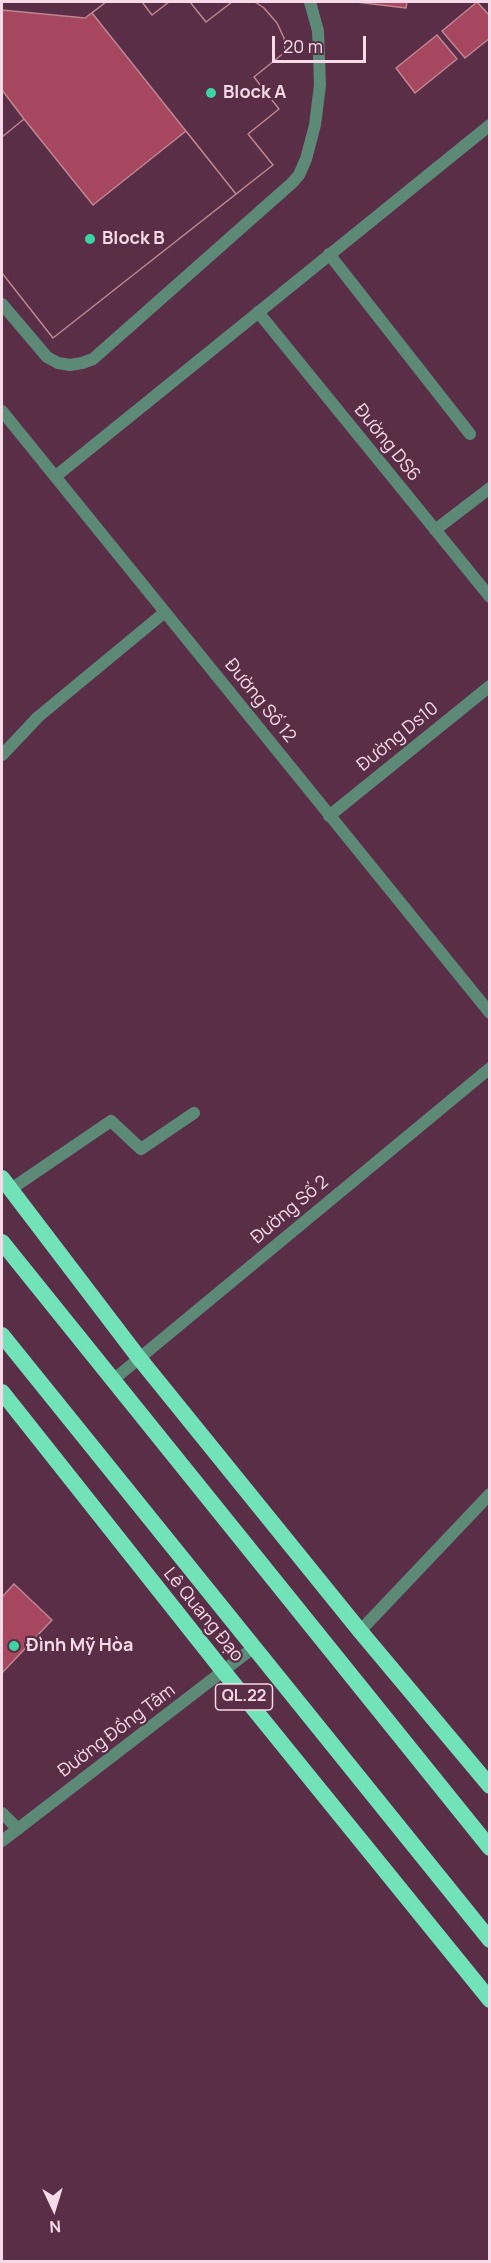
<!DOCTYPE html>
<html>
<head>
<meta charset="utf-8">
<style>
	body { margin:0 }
	#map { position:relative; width:491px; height:2263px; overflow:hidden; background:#592e46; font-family:Manrope,sans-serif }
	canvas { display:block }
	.frame { position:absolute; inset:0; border:3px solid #f6dae8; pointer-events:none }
	.north { position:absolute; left:24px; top:2179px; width:60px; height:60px; -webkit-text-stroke:4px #592e46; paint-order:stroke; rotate:176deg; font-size:16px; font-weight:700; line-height:24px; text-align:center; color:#f6dae8 }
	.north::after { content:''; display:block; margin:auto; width:21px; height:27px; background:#f6dae8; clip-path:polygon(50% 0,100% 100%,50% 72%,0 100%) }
	.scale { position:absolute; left:272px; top:36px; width:94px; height:27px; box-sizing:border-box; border:3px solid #f6dae8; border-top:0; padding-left:8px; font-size:18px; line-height:21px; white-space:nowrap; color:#f6dae8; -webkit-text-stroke:4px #592e46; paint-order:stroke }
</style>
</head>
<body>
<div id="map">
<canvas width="491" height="2263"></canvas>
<div class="frame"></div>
<div class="north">N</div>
<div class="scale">20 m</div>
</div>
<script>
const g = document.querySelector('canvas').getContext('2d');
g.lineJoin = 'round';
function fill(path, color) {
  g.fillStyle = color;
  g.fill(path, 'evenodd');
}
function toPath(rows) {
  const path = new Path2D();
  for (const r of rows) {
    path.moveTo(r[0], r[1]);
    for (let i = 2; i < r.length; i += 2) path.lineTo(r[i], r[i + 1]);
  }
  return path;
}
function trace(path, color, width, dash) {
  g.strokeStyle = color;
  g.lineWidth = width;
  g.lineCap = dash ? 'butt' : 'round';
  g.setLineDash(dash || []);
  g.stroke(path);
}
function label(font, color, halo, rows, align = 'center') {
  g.font = font + ' Manrope,sans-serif';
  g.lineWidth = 4.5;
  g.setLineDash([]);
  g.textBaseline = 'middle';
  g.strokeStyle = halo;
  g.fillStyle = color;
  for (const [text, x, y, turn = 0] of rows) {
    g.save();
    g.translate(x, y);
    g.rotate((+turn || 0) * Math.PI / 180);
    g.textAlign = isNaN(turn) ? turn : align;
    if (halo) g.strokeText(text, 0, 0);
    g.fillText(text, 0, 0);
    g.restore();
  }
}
const building = toPath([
	[106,2,142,2,152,15,169,2,190,2,206,22,232,2,255,2,264,8,277,23,284,38,285,52,254,77,279,109,248,134,273,165,236,194,92,13,106,2],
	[106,2,142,2,152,15,169,2,190,2,206,22,232,2,255,2,264,8,277,23,284,38,285,52,254,77,279,109,248,134,273,165,53,338,2,273,2,10,85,18,106,2],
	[356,2,407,2,406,8,356,2],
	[477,2,490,16,490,38,465,58,442,31,477,2],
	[437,35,457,59,415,93,396,68,437,35],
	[2,90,24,119,2,137,2,90],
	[24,119,93,205,186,131,236,194,53,338,2,273,2,137,24,119],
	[14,1584,52,1620,2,1673,2,1597,14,1584]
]);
fill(building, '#a7465f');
trace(building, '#bf8691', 1.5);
trace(toPath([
	[2,1813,18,1829]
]), '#5c8a77', 12);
trace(toPath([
	[329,254,470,434],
	[2,304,47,357,58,363,70,365,82,363,93,359,292,183,299,175,306,159,315,125,320,85,318,31,310,2],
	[258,312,490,597],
	[2,411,490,1013],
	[56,476,490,125],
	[435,530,490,488],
	[2,755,38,717,165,612],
	[329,816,490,686],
	[11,1189,111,1121,141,1149,194,1113],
	[113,1380,490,1068],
	[360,1631,490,1494],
	[2,1841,253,1648]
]), '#5c8a77', 12);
trace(toPath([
	[2,1178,139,1358,360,1631,490,1786],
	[2,1242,490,1848],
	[2,1335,490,1940],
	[2,1392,224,1672,490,2000]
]), '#72e2b8', 16);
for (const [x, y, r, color] of [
	[211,93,6,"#3cd4a4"],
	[90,239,6,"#3cd4a4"],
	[14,1646,6,"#3cd4a4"]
]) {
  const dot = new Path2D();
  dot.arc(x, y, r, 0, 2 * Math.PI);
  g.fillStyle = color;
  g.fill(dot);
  trace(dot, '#592e46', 2);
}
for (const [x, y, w] of [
	[244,1697,57]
]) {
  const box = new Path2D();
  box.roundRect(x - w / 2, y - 13, w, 26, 4.5);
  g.fillStyle = '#592e46';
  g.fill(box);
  trace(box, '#f6dae8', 1.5);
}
label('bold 16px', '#f6dae8', null, [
	["QL.22",244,1697]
]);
label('bold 18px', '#f6dae8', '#592e46', [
	["Block A",223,93],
	["Block B",102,239],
	["Đình Mỹ Hòa",26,1646]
], 'left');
label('18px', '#f6dae8', '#592e46', [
	["Đường DS6",387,443,51],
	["Đường Số 12",260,701,51],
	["Đường Ds10",398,737,-39],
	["Đường Số 2",290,1210,-40],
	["Lê Quang Đạo",203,1615,51],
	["Đường Đồng Tâm",117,1731,-37]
]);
</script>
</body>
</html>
